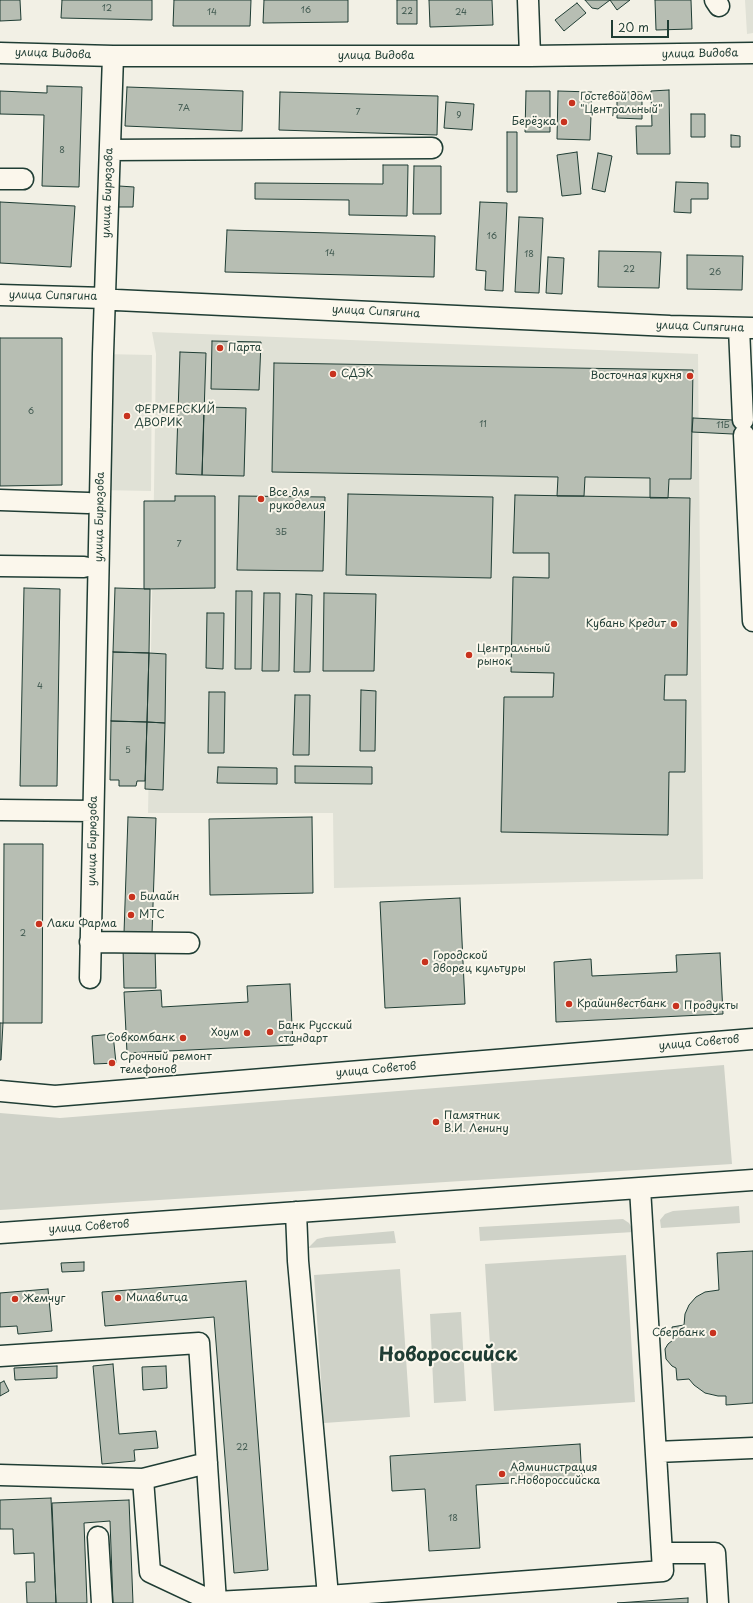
<!DOCTYPE html>
<html>
<head>
<meta charset="utf-8">
<style>
	body { margin:0 }
	#map { position:relative; width:753px; height:1603px; overflow:hidden; background:#f2f0e5; font-family:"Playpen Sans",sans-serif }
	canvas { display:block }
	.scale { position:absolute; left:611px; top:20px; width:58px; height:18px; box-sizing:border-box; border:2px solid #1f3d34; border-top:0; padding-left:5px; font-size:12px; line-height:14px; white-space:nowrap; color:#1f3d34; -webkit-text-stroke:3px #fbf7ec; paint-order:stroke }
</style>
</head>
<body>
<div id="map">
<canvas width="753" height="1603"></canvas>
<div class="scale">20 m</div>
</div>
<script>
const g = document.querySelector('canvas').getContext('2d');
g.lineJoin = 'round';
function fill(path, color) {
  g.fillStyle = color;
  g.fill(path, 'evenodd');
}
function toPath(rows) {
  const path = new Path2D();
  for (const r of rows) {
    path.moveTo(r[0], r[1]);
    for (let i = 2; i < r.length; i += 2) path.lineTo(r[i], r[i + 1]);
  }
  return path;
}
function trace(path, color, width, dash) {
  g.strokeStyle = color;
  g.lineWidth = width;
  g.lineCap = dash ? 'butt' : 'round';
  g.setLineDash(dash || []);
  g.stroke(path);
}
function label(font, color, halo, rows, align = 'center') {
  g.font = font + ' "Playpen Sans",sans-serif';
  g.lineWidth = 4;
  g.setLineDash([]);
  g.textBaseline = 'middle';
  g.strokeStyle = halo;
  g.fillStyle = color;
  for (const [text, x, y, turn = 0] of rows) {
    g.save();
    g.translate(x, y);
    g.rotate((+turn || 0) * Math.PI / 180);
    g.textAlign = isNaN(turn) ? turn : align;
    if (halo) g.strokeText(text, 0, 0);
    g.fillText(text, 0, 0);
    g.restore();
  }
}
fill(toPath([
	[745,0,753,0,753,33,747,34],
	[152,332,698,354,703,879,334,888,333,813,148,813,154,490,156,354],
	[103,354,152,355,151,491,100,490]
]), '#e0e1d6');
fill(toPath([
	[724,1065,732,1164,0,1210,0,1113,60,1118],
	[739,1206,740,1223,661,1228,660,1220,665,1214,673,1211],
	[623,1219,629,1223,634,1232,480,1241,479,1227],
	[394,1231,396,1243,308,1248,317,1239,326,1237],
	[626,1255,635,1402,494,1411,485,1264],
	[400,1269,410,1417,324,1423,314,1275],
	[461,1312,466,1401,434,1403,430,1314]
]), '#cfd2c8');
const building = toPath([
	[0,0,20,0,21,20,0,21,0,0],
	[62,0,152,0,152,20,61,18,62,0],
	[174,0,251,0,250,26,173,26,174,0],
	[264,0,348,0,348,22,263,23,264,0],
	[397,0,417,0,417,24,397,24,397,0],
	[429,0,492,0,493,25,430,27,429,0],
	[585,0,630,0,617,10,610,0,598,9,592,8,585,0],
	[655,0,691,0,692,29,656,30,655,0],
	[577,3,586,13,564,31,555,20,577,3],
	[47,86,82,87,79,187,42,186,44,115,0,114,0,91,47,93,47,86],
	[127,87,243,91,242,131,125,126,127,87],
	[669,90,670,154,637,154,636,126,652,126,651,91,669,90],
	[526,91,550,91,550,132,525,132,526,91],
	[558,91,592,92,590,140,557,139,558,91],
	[280,92,438,96,437,135,279,130,280,92],
	[617,92,642,92,642,119,617,118,617,92],
	[446,102,474,104,472,130,444,128,446,102],
	[691,114,705,114,705,137,691,137,691,114],
	[507,132,517,132,517,192,507,192,507,132],
	[731,135,740,136,740,147,731,147,731,135],
	[577,152,581,194,562,196,557,155,577,152],
	[598,153,612,156,605,192,592,189,598,153],
	[383,165,408,165,407,216,349,215,349,200,255,199,255,183,383,184,383,165],
	[414,166,441,166,441,214,413,214,414,166],
	[676,182,708,183,708,199,691,199,691,213,674,212,676,182],
	[119,186,134,187,133,207,118,207,119,186],
	[0,202,75,206,71,267,0,263,0,202],
	[480,202,507,203,503,291,485,290,486,271,476,270,480,202],
	[519,217,543,218,539,293,515,292,519,217],
	[227,230,435,236,434,277,225,272,227,230],
	[599,251,661,252,659,288,598,287,599,251],
	[687,255,743,256,742,290,687,289,687,255],
	[548,257,564,258,562,294,546,293,548,257],
	[0,338,62,338,62,485,0,486,0,338],
	[212,341,261,342,259,390,211,389,212,341],
	[180,352,206,353,202,475,176,474,180,352],
	[274,363,693,370,691,479,669,479,668,498,650,498,650,478,585,477,584,496,557,496,558,477,272,472,274,363],
	[204,407,246,408,244,476,202,475,204,407],
	[693,418,753,421,753,435,692,432,693,418],
	[348,494,493,497,491,578,346,575,348,494],
	[515,495,690,498,687,675,665,675,664,700,686,700,685,772,669,772,668,835,501,832,504,697,553,697,554,673,511,672,513,577,549,578,549,553,513,553,515,495],
	[175,496,215,496,215,588,144,589,144,501,175,501,175,496],
	[239,496,325,497,323,571,237,570,239,496],
	[24,588,60,589,57,786,20,786,24,588],
	[115,588,150,589,149,653,113,652,115,588],
	[236,591,252,591,251,669,235,669,236,591],
	[264,593,280,593,279,671,262,671,264,593],
	[324,593,376,594,374,671,323,671,324,593],
	[296,594,312,595,310,672,294,672,296,594],
	[207,613,224,613,223,669,206,668,207,613],
	[113,652,149,653,147,722,111,721,113,652],
	[149,653,166,654,165,723,147,722,149,653],
	[361,690,376,691,375,751,360,751,361,690],
	[209,692,225,692,224,753,208,753,209,692],
	[295,695,310,695,309,755,293,755,295,695],
	[111,721,147,722,145,781,137,781,136,786,119,786,119,780,110,780,111,721],
	[147,722,165,723,163,790,145,789,147,722],
	[295,766,372,767,372,784,295,783,295,766],
	[218,767,277,768,277,784,217,783,218,767],
	[128,817,156,818,152,934,124,933,128,817],
	[312,817,313,893,210,895,209,819,312,817],
	[4,844,43,844,42,1023,3,1023,4,844],
	[460,898,465,1004,385,1008,380,902,460,898],
	[155,947,156,988,124,988,123,948,155,947],
	[720,953,723,1014,556,1022,554,962,591,959,592,976,677,972,676,955,720,953],
	[290,984,293,1045,127,1053,124,992,161,990,162,1007,248,1002,247,986,290,984],
	[0,1023,3,1023,1,1060,0,1060,0,1023],
	[113,1034,116,1063,94,1064,92,1036,113,1034],
	[753,1251,753,1403,726,1405,726,1396,718,1396,705,1393,694,1385,689,1379,677,1380,676,1368,672,1366,666,1359,665,1349,668,1344,673,1340,672,1327,684,1325,685,1314,689,1305,696,1297,705,1292,719,1290,717,1253,753,1251],
	[84,1262,84,1271,62,1272,61,1263,84,1262],
	[246,1281,268,1570,234,1573,214,1317,105,1326,102,1292,246,1281],
	[48,1289,52,1331,18,1334,17,1326,0,1327,0,1293,48,1289],
	[113,1364,119,1434,156,1431,158,1448,134,1450,135,1461,102,1464,93,1366,113,1364],
	[57,1366,57,1378,15,1380,14,1368,57,1366],
	[166,1366,167,1388,143,1390,142,1367,166,1366],
	[4,1381,9,1391,0,1396,0,1383,4,1381],
	[580,1444,582,1479,476,1485,480,1548,429,1551,425,1489,392,1491,390,1456,580,1444],
	[51,1498,56,1603,27,1603,26,1582,35,1582,34,1553,14,1554,13,1529,0,1529,0,1500,51,1498],
	[129,1500,133,1603,113,1603,110,1521,84,1523,87,1603,56,1603,52,1503,129,1500],
	[688,1598,688,1603,617,1603,688,1598]
]);
fill(building, '#b7beb3');
trace(building, '#1f3d34', 1);
const minor = toPath([
	[528,0,530,56],
	[715,0,719,6],
	[0,53,113,56,530,56,753,53],
	[110,150,432,148],
	[0,179,23,179],
	[0,295,105,298,116,300,670,326,753,328],
	[739,328,743,420],
	[744,435,753,621],
	[0,500,88,503],
	[0,566,84,567],
	[0,810,93,811],
	[90,942,189,943],
	[90,978,103,354,113,56],
	[0,1091,55,1096,753,1039],
	[296,1212,298,1261,328,1596],
	[0,1233,753,1180],
	[0,1356,199,1343,216,1602,328,1596,663,1571,640,1188],
	[656,1452,753,1448],
	[0,1475,143,1479,207,1463],
	[143,1479,150,1572,216,1603],
	[98,1537,102,1603],
	[662,1553,715,1553,718,1603]
]);
trace(minor, '#1f3d34', 23);
trace(minor, '#fbf7ec', 20);
for (const [x, y, r, color] of [
	[572,103,4,"#c8321e"],
	[564,122,4,"#c8321e"],
	[220,348,4,"#c8321e"],
	[333,374,4,"#c8321e"],
	[690,376,4,"#c8321e"],
	[127,416,4,"#c8321e"],
	[261,499,4,"#c8321e"],
	[674,624,4,"#c8321e"],
	[469,655,4,"#c8321e"],
	[132,897,4,"#c8321e"],
	[131,915,4,"#c8321e"],
	[39,924,4,"#c8321e"],
	[425,962,4,"#c8321e"],
	[569,1004,4,"#c8321e"],
	[676,1006,4,"#c8321e"],
	[270,1032,4,"#c8321e"],
	[247,1033,4,"#c8321e"],
	[183,1038,4,"#c8321e"],
	[112,1063,4,"#c8321e"],
	[436,1122,4,"#c8321e"],
	[118,1298,4,"#c8321e"],
	[15,1299,4,"#c8321e"],
	[713,1333,4,"#c8321e"],
	[502,1474,4,"#c8321e"]
]) {
  const dot = new Path2D();
  dot.arc(x, y, r, 0, 2 * Math.PI);
  g.fillStyle = color;
  g.fill(dot);
  trace(dot, '#fbf7ec', 1.5);
}
label('9px', '#455d54', null, [
	["12",107,9],
	["16",306,11],
	["22",407,12],
	["14",212,13],
	["24",461,13],
	["7А",184,109],
	["7",358,113],
	["9",459,116],
	["8",62,151],
	["16",492,237],
	["14",330,254],
	["18",529,255],
	["22",629,270],
	["26",715,273],
	["6",31,412],
	["11",483,425],
	["11Б",723,426],
	["3Б",281,533],
	["7",179,545],
	["4",40,687],
	["5",128,751],
	["2",23,934],
	["22",242,1448],
	["18",453,1519]
]);
label('11px', '#1f3d34', '#fbf7ec', [
	["улица Видова",53,54,2],
	["улица Видова",700,54,-1],
	["улица Видова",376,56],
	["улица Бирюзова",108,193,-88],
	["улица Сипягина",53,296,1],
	["улица Сипягина",376,312,3],
	["улица Сипягина",700,327,2],
	["улица Бирюзова",100,517,-89],
	["улица Бирюзова",93,841,-89],
	["улица Советов",699,1043,-5],
	["улица Советов",376,1070,-5],
	["улица Советов",89,1227,-4]
]);
label('11px', '#1f3d34', '#fbf7ec', [
	["Гостевой дом",580,97],
	["\"Центральный\"",580,110],
	["Берёзка",556,122,"right"],
	["Парта",228,348],
	["СДЭК",341,374],
	["Восточная кухня",682,376,"right"],
	["ФЕРМЕРСКИЙ",135,410],
	["ДВОРИК",135,423],
	["Все для",269,493],
	["рукоделия",269,506],
	["Кубань Кредит",666,624,"right"],
	["Центральный",477,649],
	["рынок",477,662],
	["Билайн",140,897],
	["МТС",139,915],
	["Лаки Фарма",47,924],
	["Городской",433,956],
	["дворец культуры",433,969],
	["Крайинвестбанк",577,1004],
	["Продукты",684,1006],
	["Банк Русский",278,1026],
	["стандарт",278,1039],
	["Хоум",239,1033,"right"],
	["Совкомбанк",175,1038,"right"],
	["Срочный ремонт",120,1057],
	["телефонов",120,1070],
	["Памятник",444,1116],
	["В.И. Ленину",444,1129],
	["Милавитца",126,1298],
	["Жемчуг",23,1299],
	["Сбербанк",705,1333,"right"],
	["Администрация",510,1468],
	["г.Новороссийска",510,1481]
], 'left');
label('bold 19px', '#1f3d34', '#fbf7ec', [
	["Новороссийск",448,1356]
]);
</script>
</body>
</html>
